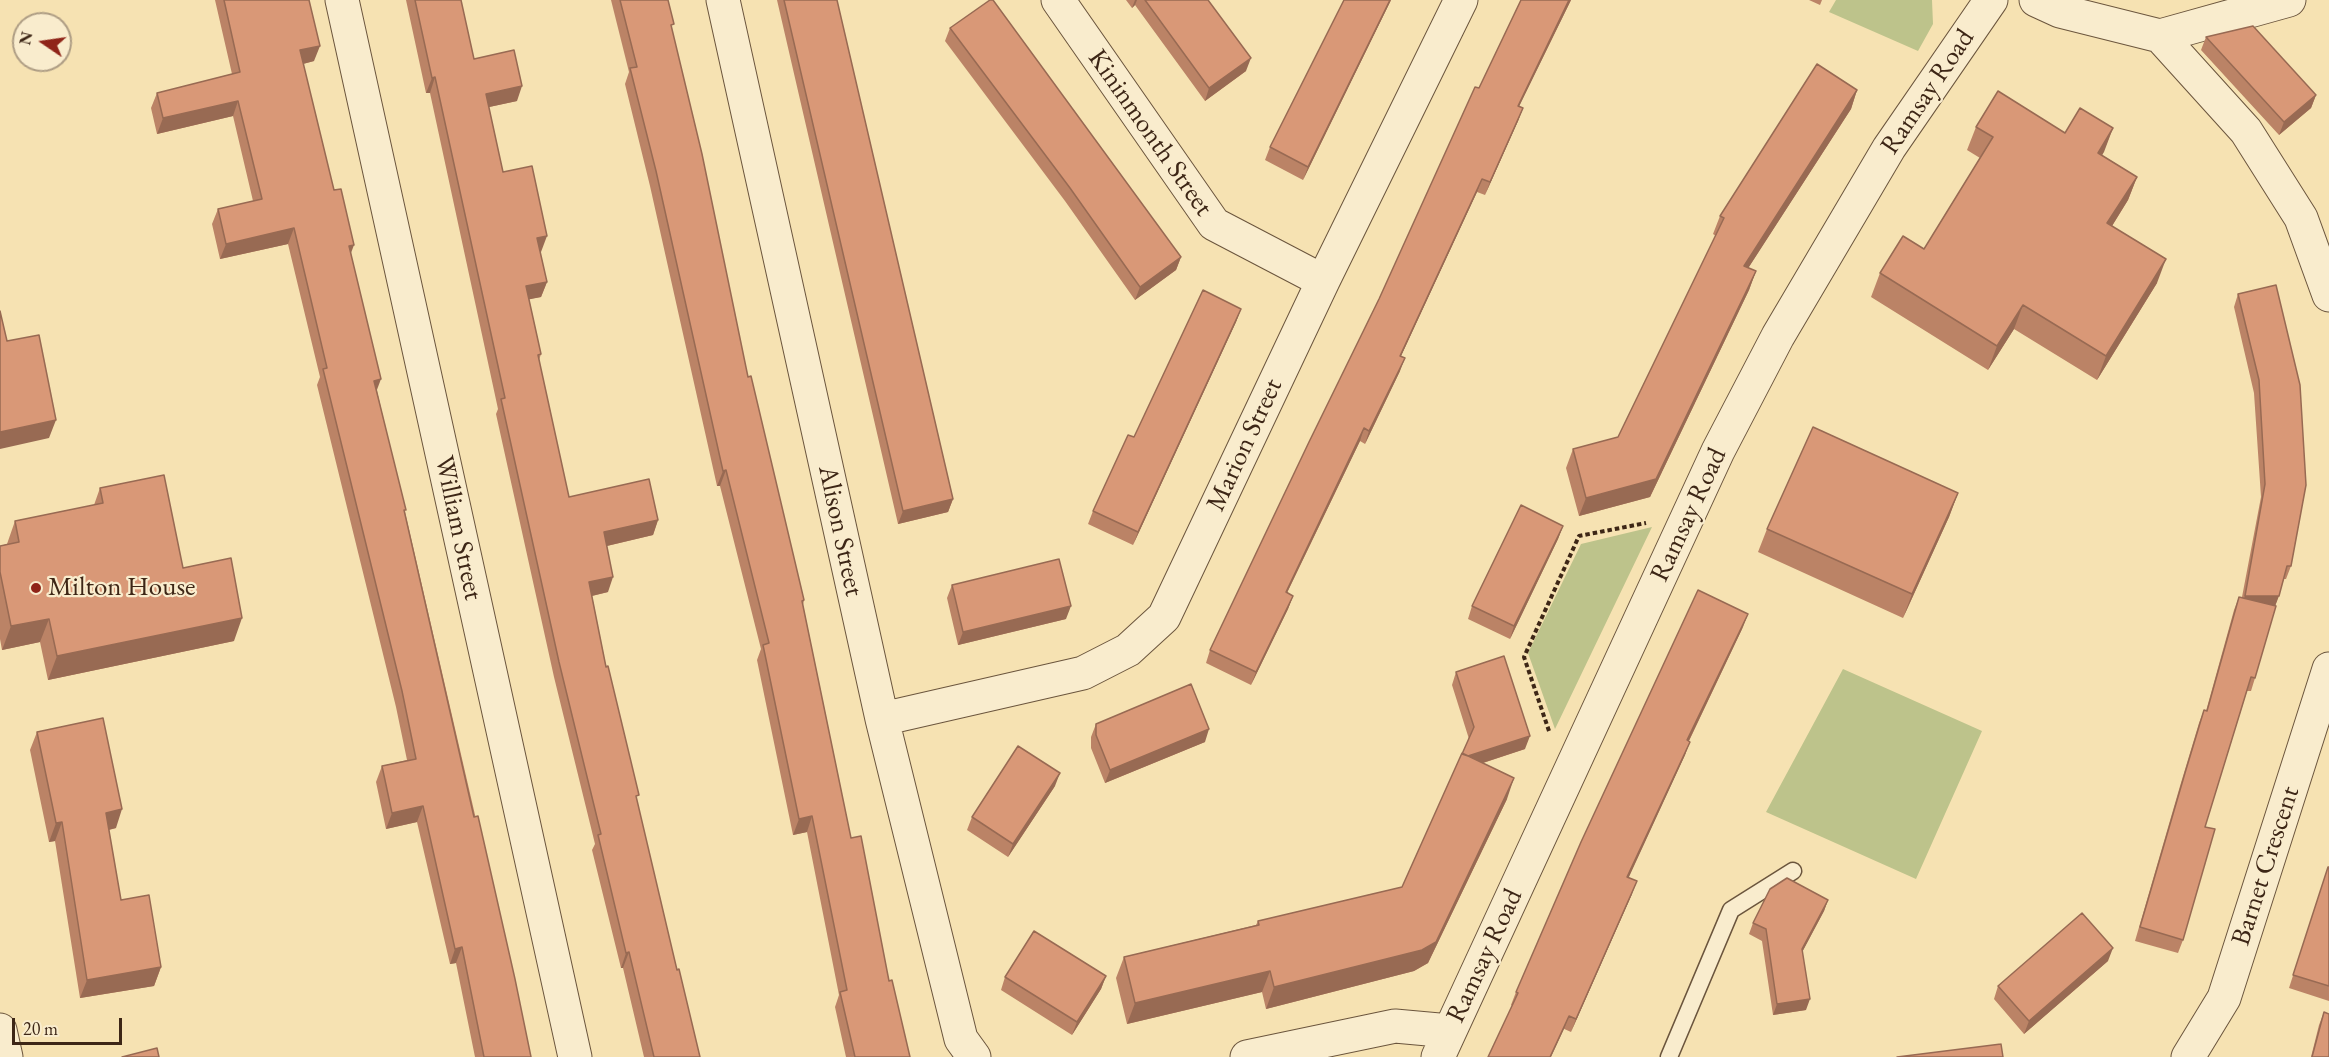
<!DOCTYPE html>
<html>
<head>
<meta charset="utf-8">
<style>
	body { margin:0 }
	#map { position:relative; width:2329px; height:1057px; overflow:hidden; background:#f6e2b2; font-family:"EB Garamond",serif }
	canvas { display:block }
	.north { position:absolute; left:12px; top:12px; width:60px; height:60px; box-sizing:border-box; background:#f9eccd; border:2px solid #ae9d84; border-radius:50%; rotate:283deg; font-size:16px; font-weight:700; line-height:24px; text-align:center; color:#3d2616 }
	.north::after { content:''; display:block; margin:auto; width:21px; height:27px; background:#8f2418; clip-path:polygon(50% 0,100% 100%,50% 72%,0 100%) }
	.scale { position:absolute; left:12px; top:1018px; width:110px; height:27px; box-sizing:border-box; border:3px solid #3d2616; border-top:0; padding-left:8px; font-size:18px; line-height:21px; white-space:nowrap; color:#3d2616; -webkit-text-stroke:4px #f9eccd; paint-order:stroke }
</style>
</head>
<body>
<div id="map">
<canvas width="2329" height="1057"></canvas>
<div class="north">N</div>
<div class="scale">20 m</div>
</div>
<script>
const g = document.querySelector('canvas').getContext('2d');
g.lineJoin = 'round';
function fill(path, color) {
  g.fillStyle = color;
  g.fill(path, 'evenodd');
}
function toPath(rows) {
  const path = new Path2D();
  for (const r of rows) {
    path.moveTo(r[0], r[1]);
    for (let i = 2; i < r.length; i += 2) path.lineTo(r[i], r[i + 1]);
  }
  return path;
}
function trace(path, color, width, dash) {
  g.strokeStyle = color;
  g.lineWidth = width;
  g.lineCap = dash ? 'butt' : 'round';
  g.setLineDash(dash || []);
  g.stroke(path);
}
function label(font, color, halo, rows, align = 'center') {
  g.font = font + ' "EB Garamond",serif';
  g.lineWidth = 4.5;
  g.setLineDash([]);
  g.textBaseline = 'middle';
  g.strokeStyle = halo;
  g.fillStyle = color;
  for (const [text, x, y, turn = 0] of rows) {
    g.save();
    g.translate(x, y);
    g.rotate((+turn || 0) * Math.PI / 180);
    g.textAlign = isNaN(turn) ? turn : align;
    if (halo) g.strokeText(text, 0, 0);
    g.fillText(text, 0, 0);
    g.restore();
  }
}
fill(toPath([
	[1836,0,1932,0,1933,24,1918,51,1829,12],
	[1652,527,1555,729,1528,653,1581,544],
	[1843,669,1982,731,1916,879,1766,812]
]), '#bdc38b');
const lane = toPath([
	[1669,1057,1731,910,1793,871]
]);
const street = toPath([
	[342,0,575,1057],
	[723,0,882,719,961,1039,974,1057],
	[1058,0,1214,224,1323,281],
	[2036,0,2060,11,2160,36,2289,0],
	[2160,36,2246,131,2301,218,2329,295],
	[882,719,1083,673,1128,650,1164,617,1323,281,1461,0],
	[0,1030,6,1057],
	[1247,1057,1395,1026,1450,1031],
	[1438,1057,1718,451,1778,336,1889,148,1991,0],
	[2188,1057,2224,998,2329,669]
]);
trace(lane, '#6b553d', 19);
trace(street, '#6b553d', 35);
trace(toPath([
	[1549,731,1524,657,1579,536,1646,523]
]), '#3d2616', 4, [4.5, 3]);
trace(lane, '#f9eccd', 16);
trace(street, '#f9eccd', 33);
fill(toPath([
	[215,0,309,0,314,61,303,64,334,190,351,253,377,391,531,1057,475,1057,456,963,450,964,417,822,386,829,376,782,382,766,407,760,396,707,317,385,320,377,288,244,220,259,212,224,218,209,253,201,233,116,157,134,151,108,157,93,232,74],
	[406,0,461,0,474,59,517,101,489,107,503,172,541,252,540,252,547,282,541,297,529,299,541,354,539,360,569,497,658,520,653,535,607,546,608,592,592,596,606,667,637,801,677,970,700,1057,644,1057,623,968,621,968,592,850,595,844,554,677,496,414,498,409,430,93,426,93],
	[611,0,668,0,672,31,748,377,804,600,803,605,851,838,910,1057,846,1057,835,1007,839,995,807,832,793,835,757,660,761,649,720,486,717,486,650,186,625,84,629,72],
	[777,0,837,0,953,499,948,512,898,524],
	[1126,0,1208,0,1246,71,1205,101,1135,5,1132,8],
	[1391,0,1303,180,1265,160,1270,147],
	[1521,0,1571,0,1519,106,1523,108,1518,121,1485,195,1477,192,1401,356,1400,371,1365,444,1360,441,1287,593,1293,596,1288,609,1251,685,1206,663,1210,650,1379,299],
	[1809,0,1822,0,1820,5],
	[950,28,1181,257,1176,270,1135,300,1065,201,945,41],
	[2206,37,2316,95,2311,108,2279,135,2201,50],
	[1857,90,1851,109,1748,268,1756,271,1749,290,1650,497,1579,516,1566,468,1573,449,1618,437,1716,236,1713,234,1720,216],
	[1976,127,2065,133,2113,128,2102,155,2137,177,2128,200,2112,226,2157,283,2097,380,2014,329,1988,370,1871,297,1880,273,1924,249,1980,158,1967,150],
	[2276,285,2291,566,2286,579,2284,579,2275,606,2255,678,2251,691,2247,691,2205,827,2183,940,2178,953,2135,941,2180,786,2199,723,2204,710,2206,711,2234,610,2239,597,2242,597,2261,497,2254,393,2234,307,2238,294],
	[1241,309,1236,322,1133,545,1088,524,1093,511,1134,437],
	[100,488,183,568,234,641,48,680,40,642,2,650,0,639,0,546,7,544,15,521,94,505],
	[1958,493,1949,517,1903,618,1758,552,1767,529],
	[1563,526,1558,539,1510,639,1468,619,1472,606],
	[952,585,1066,619,958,645,947,598],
	[1743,627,1689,741,1685,755,1628,878,1632,894,1571,1032,1511,1005,1516,992],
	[1456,672,1525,749,1483,763,1507,799,1428,963,1414,971,1266,1009,1262,992,1127,1024,1116,978,1124,957,1256,925,1258,921,1402,887,1469,739,1452,685],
	[1096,724,1205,742,1105,783,1091,748,1091,737],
	[37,732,116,828,109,830,121,900,161,967,154,986,80,998,55,841,49,842,30,750],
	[1055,786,1008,857,967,830,972,817],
	[2328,867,2329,867,2329,1001,2289,988],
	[1828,900,1824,911,1802,952,1806,1010,1773,1015,1762,941,1749,934,1753,923],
	[2108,961,2024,1034,1994,999,1998,986],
	[1106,976,1101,989,1072,1035,1001,990,1005,977],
	[2324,1012,2329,1057,2311,1057,2319,1025]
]), '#bb8366');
fill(toPath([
	[1135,0,1137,0,1135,5,1132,8],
	[1390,0,1391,0,1303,180,1308,167],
	[1569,0,1571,0,1513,119,1518,106],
	[320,46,314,61,295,66,300,50],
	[1251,58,1246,71,1205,101,1209,88],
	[435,77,430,93,426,93,432,78],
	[522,86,517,101,480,109,486,94],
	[1857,90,1851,109,1738,284,1744,266],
	[2316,95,2311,108,2279,135,2284,122],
	[238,101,233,116,157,134,163,118],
	[1523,108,1518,121,1485,195,1490,182],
	[2113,128,2104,152,2089,176,2098,153],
	[2137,177,2128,200,2099,247,2107,223],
	[1482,179,1477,192,1395,369,1400,356],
	[294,228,288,244,220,259,226,244],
	[547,236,541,252,532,254,537,238],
	[354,245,348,261,349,246],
	[1181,257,1176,270,1135,300,1140,287],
	[2166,259,2157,283,2097,380,2106,356],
	[1756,271,1749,290,1650,497,1579,516,1586,498],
	[547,282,541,297,521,301,526,286],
	[2023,305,2014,329,1988,370,1997,346],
	[1241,309,1236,322,1133,545,1138,532],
	[1405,358,1400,371,1365,444,1369,431],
	[381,379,375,395,374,381],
	[56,420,49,438,0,449,0,432],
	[1364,428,1360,441,1281,605,1286,592],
	[726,470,720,486,717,486,723,471],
	[1958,493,1949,517,1903,618,1912,594],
	[953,499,948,512,898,524,903,511],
	[658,520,653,535,598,548,604,532],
	[1563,526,1558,539,1510,639,1514,626],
	[613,577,608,592,583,598,589,582],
	[1293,596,1288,609,1251,685,1256,672],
	[2245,596,2279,596,2274,609,2240,609],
	[1071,606,1066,619,958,645,963,632],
	[1748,614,1743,627,1683,753,1687,740],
	[242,618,234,641,48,680,57,656],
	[49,619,40,642,2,650,11,626],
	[1209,729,1205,742,1105,783,1110,770],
	[1530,736,1525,749,1455,772,1460,759],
	[1690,742,1685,755,1623,890,1627,877],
	[1060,773,1055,786,1008,857,1013,844],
	[1514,778,1507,799,1428,963,1414,971,1266,1009,1274,987,1422,950],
	[423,806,417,822,386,829,392,813],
	[122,809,116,828,99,832,106,813],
	[812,816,807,832,793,835,799,819],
	[62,822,55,841,49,842,56,823],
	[1637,881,1632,894,1571,1032,1576,1019],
	[1828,900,1824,911,1798,960,1802,949],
	[462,947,456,963,450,964,455,949],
	[2113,948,2108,961,2024,1034,2029,1021],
	[629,952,623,968,621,968,626,953],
	[161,967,154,986,80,998,87,980],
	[1270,971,1262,992,1127,1024,1135,1003],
	[1106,976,1101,989,1072,1035,1077,1022],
	[1810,999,1806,1010,1773,1015,1777,1004],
	[1569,1016,1564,1029,1551,1057,1550,1057]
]), '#986a53');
const building = toPath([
	[224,0,309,0,320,46,300,50,334,190,341,189,354,245,349,246,381,379,374,381,406,510,404,510,474,817,478,816,515,979,531,1057,484,1057,462,947,455,949,423,806,392,813,382,766,416,759,402,691,323,369,327,368,294,228,226,244,218,209,262,199,238,101,163,118,157,93,240,72,224,0],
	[415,0,461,0,474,59,514,50,522,86,486,94,503,172,532,166,547,236,537,238,547,282,526,286,541,354,538,355,569,497,649,479,658,520,604,532,613,577,589,582,606,667,608,666,639,795,636,796,677,970,679,969,700,1057,654,1057,629,952,626,953,598,835,601,834,559,662,501,399,505,398,435,77,432,78,415,0],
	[620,0,668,0,674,24,671,25,702,154,748,377,751,376,804,600,802,601,851,838,861,836,889,981,892,980,910,1057,855,1057,840,992,847,990,812,816,799,819,763,645,769,643,726,470,723,471,656,171,630,68,637,67,620,0],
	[784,0,837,0,953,499,903,511,784,0],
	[990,0,993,0,1181,257,1140,287,1070,188,950,28,990,0],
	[1145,0,1208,0,1251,58,1209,88,1145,0],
	[1344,0,1390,0,1308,167,1270,147,1344,0],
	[1521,0,1569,0,1518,106,1523,108,1490,182,1482,179,1400,356,1405,358,1369,431,1364,428,1286,592,1293,596,1256,672,1210,650,1309,442,1379,299,1475,87,1479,88,1521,0],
	[2253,26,2316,95,2284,122,2206,37,2253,26],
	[1817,64,1857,90,1744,266,1756,271,1656,479,1586,498,1573,449,1618,437,1724,218,1720,216,1817,64],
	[1998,91,2065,133,2080,108,2113,128,2098,153,2137,177,2107,223,2166,259,2106,356,2023,305,1997,346,1880,273,1903,236,1924,249,1993,137,1976,127,1998,91],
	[2276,285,2300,385,2306,485,2291,566,2287,566,2279,596,2245,596,2265,484,2259,380,2238,294,2276,285],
	[1203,290,1241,309,1138,532,1093,511,1128,435,1134,437,1203,290],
	[0,311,7,341,39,335,56,420,0,432,0,311],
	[1813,427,1958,493,1912,594,1767,529,1813,427],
	[164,475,183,568,231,558,242,618,57,656,49,619,11,626,0,572,0,546,19,542,15,521,103,503,100,488,164,475],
	[1521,505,1563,526,1514,626,1472,606,1521,505],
	[1059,559,1071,606,963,632,952,585,1059,559],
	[1698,590,1748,614,1687,740,1690,742,1627,877,1637,881,1576,1019,1569,1016,1550,1057,1488,1057,1518,993,1516,992,1581,842,1698,590],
	[2239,597,2276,606,2255,678,2251,677,2205,827,2215,829,2183,940,2140,927,2185,773,2204,710,2207,711,2239,597],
	[1504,656,1530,736,1468,756,1462,754,1474,727,1456,672,1504,656],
	[1191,684,1209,729,1110,770,1096,735,1096,724,1191,684],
	[103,718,122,809,106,813,121,900,149,895,161,967,87,980,62,822,56,823,37,732,103,718],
	[1018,746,1060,773,1013,844,972,817,1018,746],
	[1462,753,1514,778,1436,942,1422,950,1274,987,1270,971,1135,1003,1124,957,1259,925,1258,921,1402,887,1462,753],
	[2328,867,2329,867,2329,986,2293,975,2328,867],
	[1787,878,1828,900,1802,949,1810,999,1777,1004,1766,929,1753,923,1770,889,1787,878],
	[2082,913,2113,948,2029,1021,1998,986,2082,913],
	[1034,931,1106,976,1077,1022,1005,977,1034,931],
	[2324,1012,2329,1014,2329,1057,2312,1057,2324,1012],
	[2001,1044,2003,1057,1897,1057,2001,1044],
	[157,1048,159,1057,122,1057,157,1048]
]);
fill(building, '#d99877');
trace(building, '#986a53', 1.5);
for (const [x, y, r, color] of [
	[36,588,6,"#8f2418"]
]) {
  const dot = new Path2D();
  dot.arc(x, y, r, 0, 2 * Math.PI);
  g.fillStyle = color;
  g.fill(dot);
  trace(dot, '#f9eccd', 2);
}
label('27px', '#3d2616', '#f9eccd', [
	["Ramsay Road",1928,92,-56],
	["Kininmonth Street",1150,133,55],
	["Marion Street",1245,445,-65],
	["Ramsay Road",1689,515,-65],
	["William Street",458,528,78],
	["Alison Street",840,531,78],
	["Barnet Crescent",2266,866,-72],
	["Ramsay Road",1485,956,-65]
]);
label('27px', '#3d2616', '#f9eccd', [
	["Milton House",48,588]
], 'left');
</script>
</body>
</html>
